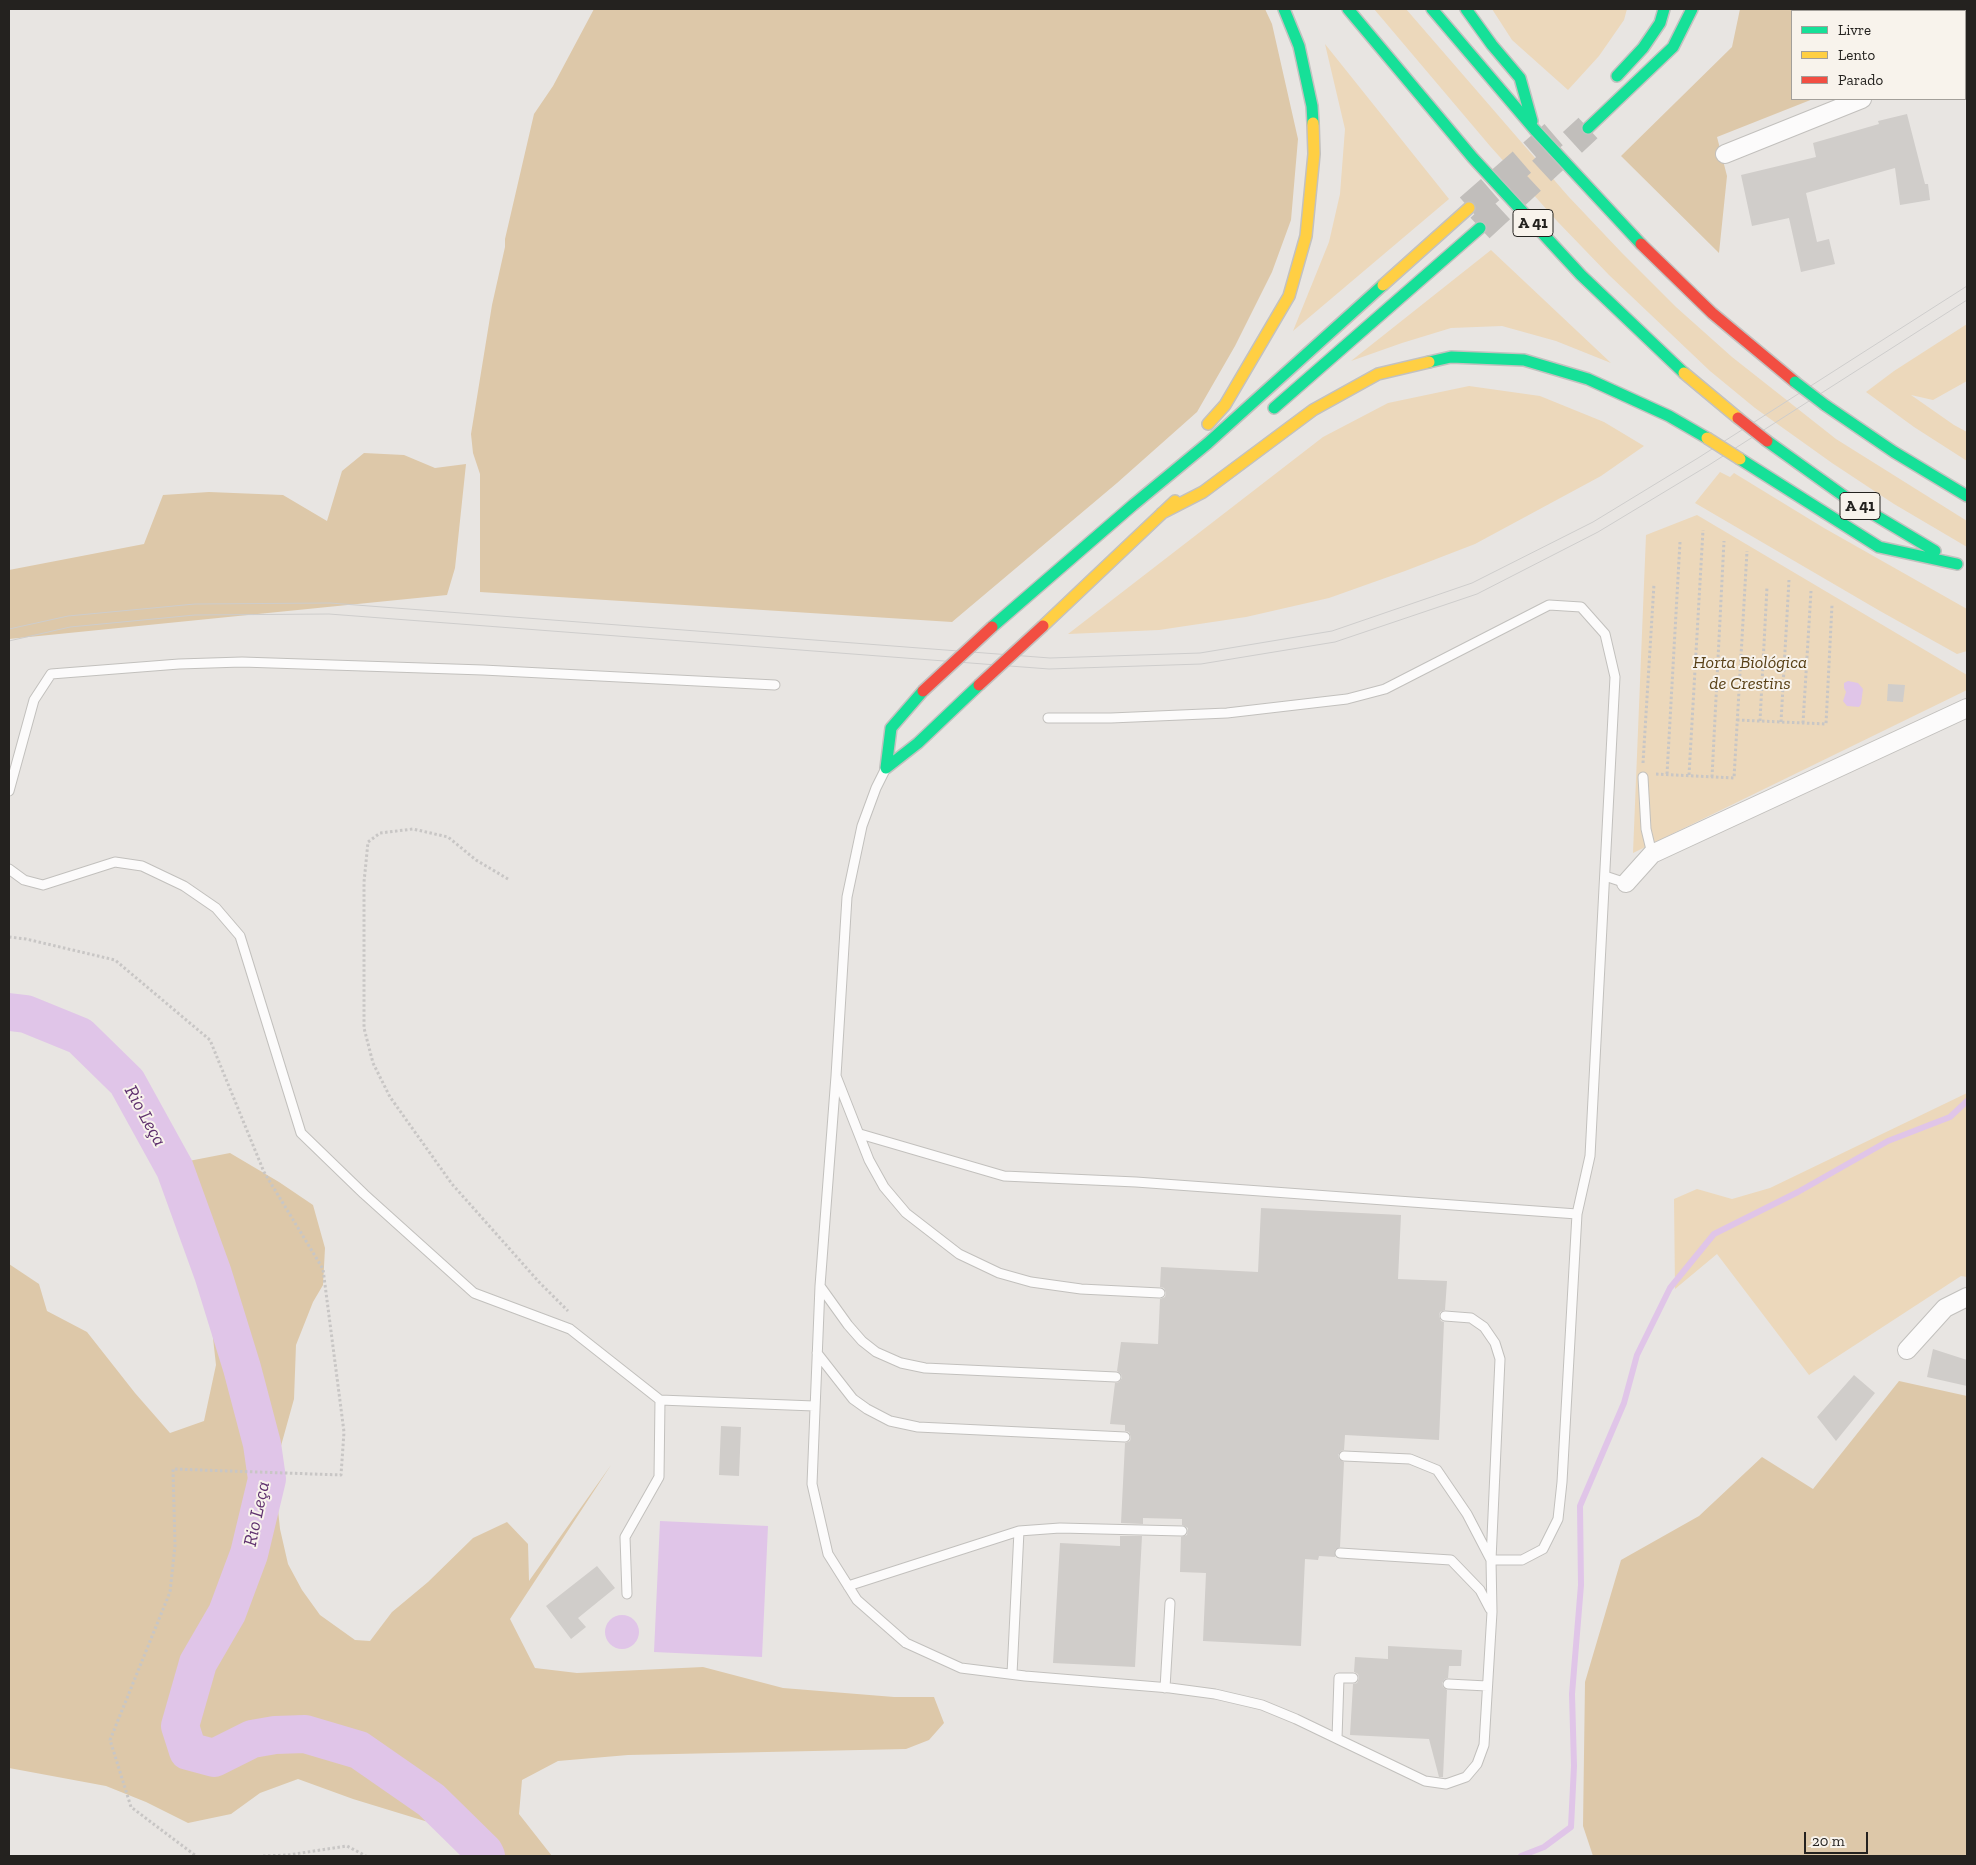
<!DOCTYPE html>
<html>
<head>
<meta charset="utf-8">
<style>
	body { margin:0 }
	#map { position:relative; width:1976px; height:1865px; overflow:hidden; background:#e8e5e2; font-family:"Zilla Slab",serif }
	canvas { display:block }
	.frame { position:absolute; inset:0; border:10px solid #24221f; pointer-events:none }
	.legend { position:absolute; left:1791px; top:10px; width:175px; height:90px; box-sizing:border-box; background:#f8f3ec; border:1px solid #a39f9a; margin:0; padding:6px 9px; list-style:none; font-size:15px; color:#24221f }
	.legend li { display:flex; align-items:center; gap:10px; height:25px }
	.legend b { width:25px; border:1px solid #a39f9a }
	.scale { position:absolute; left:1804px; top:1832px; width:64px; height:22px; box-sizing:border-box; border:2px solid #24221f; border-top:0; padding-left:6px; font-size:15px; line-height:18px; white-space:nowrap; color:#24221f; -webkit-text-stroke:4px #f8f3ec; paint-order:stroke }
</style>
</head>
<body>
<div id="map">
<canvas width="1976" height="1865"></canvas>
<div class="frame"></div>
<ul class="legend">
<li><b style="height:6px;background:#16e098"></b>Livre</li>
<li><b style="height:6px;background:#ffcf43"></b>Lento</li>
<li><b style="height:6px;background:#f24e42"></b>Parado</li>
</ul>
<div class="scale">20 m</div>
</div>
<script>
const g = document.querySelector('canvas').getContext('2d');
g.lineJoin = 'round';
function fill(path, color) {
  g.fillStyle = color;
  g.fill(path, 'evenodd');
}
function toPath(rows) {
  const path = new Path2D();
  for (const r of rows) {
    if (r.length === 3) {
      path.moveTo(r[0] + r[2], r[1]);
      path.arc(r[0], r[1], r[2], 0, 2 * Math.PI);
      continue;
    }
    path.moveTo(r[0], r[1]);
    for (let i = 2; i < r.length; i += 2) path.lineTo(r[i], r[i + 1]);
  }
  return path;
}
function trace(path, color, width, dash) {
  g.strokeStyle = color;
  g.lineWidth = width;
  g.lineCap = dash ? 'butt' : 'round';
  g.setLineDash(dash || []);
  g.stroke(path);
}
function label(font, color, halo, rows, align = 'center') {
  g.font = font + ' "Zilla Slab",serif';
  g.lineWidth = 4;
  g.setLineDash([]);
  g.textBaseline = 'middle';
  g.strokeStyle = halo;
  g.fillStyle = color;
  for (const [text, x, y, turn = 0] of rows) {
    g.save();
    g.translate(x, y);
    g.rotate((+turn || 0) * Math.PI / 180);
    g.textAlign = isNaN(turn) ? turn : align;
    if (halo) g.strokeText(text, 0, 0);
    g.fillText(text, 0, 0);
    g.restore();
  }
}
fill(toPath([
	[1374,9,1406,9,1568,196,1622,253,1676,307,1732,357,1836,439,1967,521,1967,547,1894,504,1832,463,1755,408,1710,371,1609,275,1557,221,1490,146],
	[1492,9,1627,9,1624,20,1599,56,1568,90,1512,40],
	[1325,44,1449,199,1293,331,1329,242,1340,194,1345,129],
	[1491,250,1611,363,1556,341,1502,326,1451,328,1402,343,1351,361],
	[1967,324,1967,381,1933,400,1911,395,1954,425,1967,432,1967,461,1914,427,1866,392,1894,371],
	[1469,386,1540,396,1604,422,1644,446,1601,476,1475,544,1405,571,1329,598,1246,617,1159,630,1068,634,1323,437,1388,403],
	[1720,472,1730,477,1734,473,1824,528,1967,609,1967,651,1957,654,1880,611,1695,503],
	[1697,515,1967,675,1967,690,1633,853,1646,535],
	[1967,1093,1967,1277,1961,1276,1809,1375,1717,1254,1675,1289,1674,1199,1697,1189,1732,1199,1770,1188]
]), '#ecd8bb');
fill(toPath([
	[594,9,1265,9,1272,24,1298,139,1291,220,1272,272,1235,346,1197,412,1117,483,952,622,480,592,480,474,473,453,471,434,492,305,505,247,505,239,534,114,553,86],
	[1740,9,1893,9,1893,11,1792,11,1792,99,1813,99,1717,137,1727,176,1719,253,1621,156,1732,47],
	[364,453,404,455,435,468,466,464,455,568,447,595,9,639,9,570,144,544,163,495,209,492,283,495,327,521,342,471],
	[230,1153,279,1182,313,1205,325,1248,323,1285,313,1302,296,1345,294,1399,274,1471,280,1529,288,1564,302,1590,320,1615,355,1640,370,1641,392,1612,428,1582,473,1538,507,1522,528,1544,529,1581,611,1465,510,1619,535,1668,577,1673,703,1667,783,1688,894,1697,934,1697,944,1723,929,1740,906,1749,628,1755,558,1761,522,1780,519,1814,552,1856,472,1856,451,1829,353,1799,298,1779,260,1793,231,1814,188,1823,146,1802,106,1786,9,1768,9,1264,39,1284,47,1311,87,1332,135,1393,170,1433,204,1421,216,1365,207,1284,171,1205,163,1166],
	[1899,1381,1967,1396,1967,1856,1593,1856,1583,1826,1585,1682,1621,1560,1699,1516,1762,1457,1813,1489]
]), '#ddc8a9');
fill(toPath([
	[1848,681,1858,683,1863,689,1861,704,1859,707,1847,706,1843,701,1846,692,1844,688,1844,683],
	[660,1521,768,1526,762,1657,654,1652],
	[622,1632,17]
]), '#e0c5e8');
trace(toPath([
	[1521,1856,1544,1847,1571,1827,1574,1766,1572,1694,1581,1585,1580,1506,1624,1403,1637,1355,1670,1288,1714,1234,1798,1192,1888,1141,1950,1117,1967,1101]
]), '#e0c5e8', 6);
trace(toPath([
	[9,1012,26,1014,80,1036,127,1082,175,1169,213,1274,242,1368,262,1444,267,1479,249,1554,227,1613,198,1663,180,1726,188,1751,214,1758,252,1739,275,1735,305,1734,359,1750,431,1800,484,1852,486,1856]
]), '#e0c5e8', 38);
fill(toPath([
	[1907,114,1925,184,1928,184,1930,200,1900,205,1895,168,1806,193,1817,242,1829,239,1835,264,1801,272,1789,218,1752,226,1741,175,1816,157,1813,143,1879,124,1878,121],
	[1888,684,1905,685,1903,702,1887,701],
	[1261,1208,1401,1215,1398,1279,1447,1281,1445,1310,1440,1312,1439,1316,1441,1321,1444,1322,1439,1440,1345,1435,1344,1450,1341,1451,1338,1455,1339,1459,1344,1462,1340,1547,1335,1550,1335,1557,1319,1556,1318,1560,1305,1559,1301,1646,1203,1641,1206,1573,1180,1572,1181,1537,1187,1535,1188,1528,1182,1525,1182,1519,1143,1518,1143,1524,1121,1523,1125,1443,1130,1441,1131,1437,1129,1432,1125,1431,1125,1425,1110,1424,1115,1383,1119,1382,1122,1378,1121,1374,1117,1371,1121,1342,1158,1344,1160,1299,1165,1297,1166,1293,1164,1288,1160,1287,1161,1267,1258,1272],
	[1933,1349,1967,1360,1967,1386,1927,1377],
	[1854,1375,1875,1393,1836,1441,1817,1417],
	[721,1426,741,1427,739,1476,719,1475],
	[1120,1536,1142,1536,1135,1667,1053,1663,1060,1543,1120,1546],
	[597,1566,615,1588,578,1618,586,1627,571,1639,546,1606],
	[1388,1646,1462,1650,1461,1666,1449,1666,1448,1678,1445,1679,1442,1683,1443,1687,1447,1690,1443,1777,1439,1777,1429,1739,1350,1735,1353,1684,1357,1683,1359,1678,1358,1674,1354,1672,1355,1657,1388,1659]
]), '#d0cdca');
trace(toPath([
	[1469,208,1559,130],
	[1480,228,1588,128]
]), '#c1bebb', 28, [28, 14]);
const lane = toPath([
	[1048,718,1111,718,1227,713,1347,699,1385,689,1549,605,1581,607,1605,634,1615,677,1590,1156,1577,1214,1562,1482,1558,1519,1543,1549,1522,1560,1491,1560,1467,1514,1437,1470,1410,1459,1344,1456],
	[885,770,876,788,862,826,847,897,836,1076,869,1160,884,1187,906,1213,959,1254,999,1273,1031,1282,1081,1289,1160,1293],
	[1643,777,1646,829,1652,854],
	[9,791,34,700,51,674,179,664,242,662,483,670,775,685],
	[9,869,24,880,43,885,115,862,142,866,184,886,216,908,240,936,301,1133,364,1194,474,1293,570,1329,660,1400,814,1406],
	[1605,876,1626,883],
	[836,1076,820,1286,812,1484,828,1554,857,1600,906,1643,961,1668,1025,1676,1170,1688,1215,1694,1262,1705,1296,1719,1425,1781,1446,1784,1466,1777,1477,1764,1484,1745,1492,1612,1491,1560,1500,1359,1495,1343,1484,1327,1471,1318,1445,1316],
	[860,1134,1004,1176,1136,1182,1577,1214],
	[820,1286,848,1325,862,1341,876,1352,901,1363,925,1368,1116,1377],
	[817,1353,853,1399,867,1409,890,1421,918,1427,1125,1437],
	[1340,1553,1451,1560,1480,1590,1490,1609],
	[848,1586,1019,1531,1060,1528,1182,1531],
	[627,1594,625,1537,659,1477,660,1400],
	[1012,1674,1019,1531],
	[1448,1684,1487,1686],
	[1165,1688,1170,1603],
	[1337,1738,1339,1678,1353,1678]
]);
const street = toPath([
	[1965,75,1967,75],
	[1725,154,1862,99],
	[1626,883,1652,854,1967,708],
	[1907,1350,1945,1308,1967,1297]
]);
const fast = toPath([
	[1284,9,1299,46,1312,106,1313,123],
	[1348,9,1473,158,1581,275,1684,373],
	[1432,9,1535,130,1641,244],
	[1466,9,1492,45,1520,78,1532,121],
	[1617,76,1643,48,1660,23,1664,9],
	[1588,128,1673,47,1692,9],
	[1429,362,1451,357,1524,360,1588,379,1669,416,1707,438],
	[1825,405,1894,452,1967,496],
	[1274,408,1480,228],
	[1767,441,1848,499,1935,551],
	[1740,459,1879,547,1957,564],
	[992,627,1133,505,1208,443,1383,285],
	[886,768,918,743,979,685],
	[886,768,891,728,923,691]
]);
const slow = toPath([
	[1383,285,1469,208],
	[1684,373,1738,418],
	[1208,424,1225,405,1289,296,1306,236,1314,154,1313,123],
	[1162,513,1203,492,1313,410,1378,374,1429,362],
	[1043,626,1175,501]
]);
const jam = toPath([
	[1641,244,1712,313,1795,382]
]);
trace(lane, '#c2c0bd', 11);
trace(street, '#c2c0bd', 20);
trace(fast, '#c3c1bf', 14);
trace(slow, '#c3c1bf', 14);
trace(jam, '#c3c1bf', 14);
trace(toPath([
	[1882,9,1884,11],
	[1737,720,1826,724,1832,605],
	[1760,721,1767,587],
	[1781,722,1789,580],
	[1803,723,1811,591],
	[1643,763,1654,584],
	[1656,774,1734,778,1747,551],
	[1667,774,1680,542],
	[1689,775,1703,530],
	[1712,777,1724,541],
	[508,879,476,860,448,837,413,829,380,833,368,842,364,882,364,1028,373,1063,390,1097,452,1184,539,1282,568,1311],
	[9,937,26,939,115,960,210,1040,264,1172,323,1269,344,1432,341,1475,173,1469,175,1546,170,1592,110,1740,131,1807,196,1856],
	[263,1856,288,1855,347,1846,366,1856]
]), '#c8c6c5', 3, [2.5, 2.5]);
trace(lane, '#fcfbfb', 9);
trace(street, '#fcfbfb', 18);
trace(fast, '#16e098', 11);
trace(slow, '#ffcf43', 11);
trace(jam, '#f24e42', 11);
trace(toPath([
	[9,629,68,616,195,604,330,603,1050,658,1200,653,1332,631,1472,583,1593,522,1698,458,1967,286],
	[9,641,70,627,195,615,329,614,1049,669,1201,664,1335,642,1477,594,1598,532,1709,465,1967,300]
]), '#cecdcc', 1);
const fastBridge = toPath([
	[1795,382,1825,405]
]);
const slowBridge = toPath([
	[1707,438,1740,459]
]);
const jamBridge = toPath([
	[1738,418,1767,441],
	[979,685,1043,626],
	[923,691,992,627]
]);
trace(fastBridge, '#c3c1bf', 14, []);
trace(slowBridge, '#c3c1bf', 14, []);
trace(jamBridge, '#c3c1bf', 14, []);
trace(fastBridge, '#16e098', 11);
trace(slowBridge, '#ffcf43', 11);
trace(jamBridge, '#f24e42', 11);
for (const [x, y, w] of [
	[1533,223,40],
	[1860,506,40]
]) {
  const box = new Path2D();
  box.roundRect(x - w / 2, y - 13.5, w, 27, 4);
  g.fillStyle = '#f8f3ec';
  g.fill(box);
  trace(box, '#24221f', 1);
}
label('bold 16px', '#24221f', null, [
	["A 41",1533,223],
	["A 41",1860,506]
]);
label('italic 18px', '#594117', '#f8f3ec', [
	["Horta Biológica",1750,663],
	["de Crestins",1750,684]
]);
label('italic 19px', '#5f316e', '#f8f3ec', [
	["Rio Leça",145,1116,61],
	["Rio Leça",257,1514,-78]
]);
</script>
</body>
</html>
